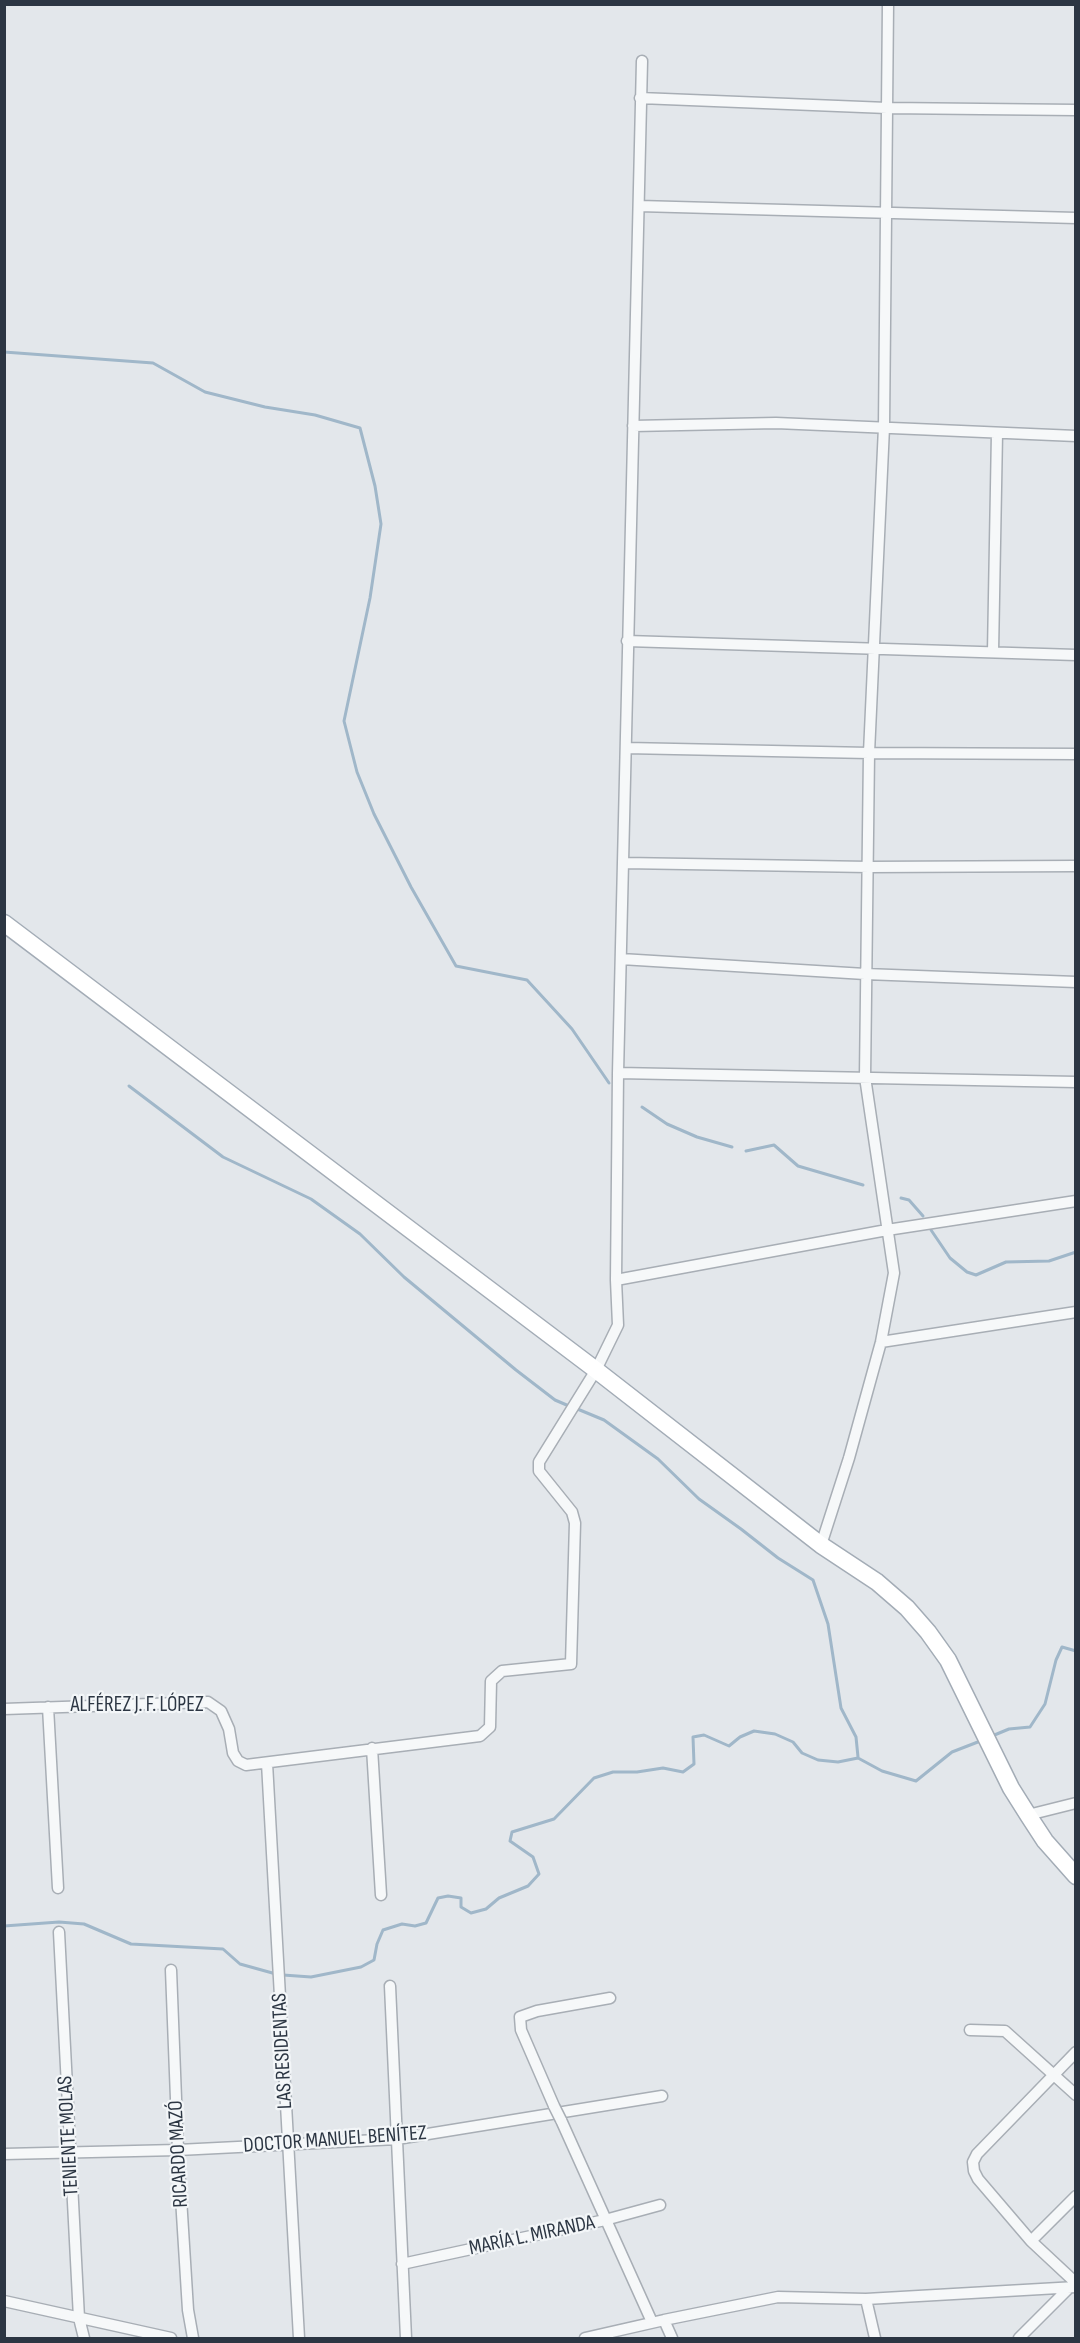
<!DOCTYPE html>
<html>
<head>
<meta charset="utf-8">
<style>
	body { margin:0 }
	#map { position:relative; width:1080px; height:2343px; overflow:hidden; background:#e3e7eb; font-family:"Sofia Sans Condensed",sans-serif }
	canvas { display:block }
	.frame { position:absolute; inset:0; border:6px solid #2c3643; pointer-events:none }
</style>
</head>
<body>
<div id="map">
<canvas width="1080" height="2343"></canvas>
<div class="frame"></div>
</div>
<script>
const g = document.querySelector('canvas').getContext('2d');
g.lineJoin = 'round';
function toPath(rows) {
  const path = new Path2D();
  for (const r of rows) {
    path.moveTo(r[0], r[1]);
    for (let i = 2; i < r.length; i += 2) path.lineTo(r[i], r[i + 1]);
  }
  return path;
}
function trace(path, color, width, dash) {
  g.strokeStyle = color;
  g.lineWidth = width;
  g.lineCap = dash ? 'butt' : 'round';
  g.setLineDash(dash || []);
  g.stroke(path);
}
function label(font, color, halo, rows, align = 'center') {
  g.font = font + ' "Sofia Sans Condensed",sans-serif';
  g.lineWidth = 4.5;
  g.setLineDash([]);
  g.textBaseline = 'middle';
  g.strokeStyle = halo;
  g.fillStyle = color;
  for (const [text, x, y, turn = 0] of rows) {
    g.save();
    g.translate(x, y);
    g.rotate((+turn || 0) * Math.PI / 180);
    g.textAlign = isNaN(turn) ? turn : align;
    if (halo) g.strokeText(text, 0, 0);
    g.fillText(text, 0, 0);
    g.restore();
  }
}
trace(toPath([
	[4,352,153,363,205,392,265,407,315,415,360,428,375,486,381,524,370,598,344,721,357,772,374,814,411,887,456,966,527,980,572,1029,609,1083],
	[129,1086,223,1157,311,1199,360,1234,404,1277,516,1370,555,1400,569,1406],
	[642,1107,667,1124,697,1137,732,1147],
	[746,1151,774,1145,798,1166,863,1185],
	[901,1198,909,1200,923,1216],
	[931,1230,950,1258,967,1272,976,1275,1006,1262,1049,1261,1076,1252],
	[575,1408,604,1420,658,1459,699,1499,741,1529,778,1558,813,1580,828,1624,841,1708,856,1737,858,1757],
	[992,1736,1009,1729,1030,1727,1045,1704,1056,1660,1062,1647,1076,1651],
	[4,1926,59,1922,84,1924,131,1944,223,1949,240,1964,276,1974],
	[283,1975,311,1977,361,1967,374,1960,377,1944,383,1930,402,1924,415,1926,426,1923,438,1898,448,1896,461,1898,461,1907,471,1913,486,1909,499,1898,528,1886,539,1874,533,1857,510,1841,512,1832,554,1819,594,1778,613,1772,637,1772,663,1768,683,1772,694,1764,693,1737,704,1735,729,1746,740,1737,754,1731,775,1734,793,1742,802,1753,818,1760,838,1762,858,1758,882,1771,916,1781,952,1752,983,1740]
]), '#a0b7c9', 3);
const street = toPath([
	[640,98,887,108,1076,110],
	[639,206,1076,218],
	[633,426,776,423,1076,436],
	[627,641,1076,655],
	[993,652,997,433],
	[626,748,869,753,1076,754],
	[624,863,869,867,1076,866],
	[621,959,865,974,1076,982],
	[618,1073,1076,1082],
	[616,1280,887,1230,1076,1201],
	[881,1342,1076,1312],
	[821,1545,849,1458,881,1342,894,1273,865,1077,869,753,884,427,888,4],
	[48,1707,58,1888],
	[4,1709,208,1702,221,1711,229,1729,233,1753,238,1761,246,1765,480,1736,490,1727,491,1681,502,1671,571,1664,575,1523,572,1512,539,1471,539,1462,596,1370,618,1325,616,1280,618,1073,642,61],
	[372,1748,381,1895],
	[267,1763,299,2338],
	[1028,1815,1076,1803],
	[59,1932,79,2318,84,2338],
	[171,1970,178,2150,188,2310,193,2338],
	[390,1986,406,2338],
	[970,2030,1005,2031,1076,2095],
	[1076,2052,977,2154,973,2162,974,2171,978,2179,1031,2241,1076,2283],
	[554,2106,521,2030,520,2017,537,2011,610,1998],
	[561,2120,652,2322],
	[4,2154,178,2150,397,2139,662,2096],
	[1031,2241,1076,2196],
	[402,2264,605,2220,660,2205],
	[866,2299,875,2338],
	[4,2301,171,2338],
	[664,2320,672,2338],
	[585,2338,664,2320,778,2297,866,2299,1076,2287],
	[1019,2338,1068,2289]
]);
const primary = toPath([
	[4,923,596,1370,821,1545,877,1582,907,1608,928,1632,948,1660,1011,1788,1028,1815,1045,1841,1076,1876]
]);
trace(street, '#a8aeb5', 13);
trace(primary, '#a3acb6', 19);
trace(street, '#f6f8f9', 10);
trace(primary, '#fff', 16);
const streetBridge = toPath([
	[554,2106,561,2120]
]);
trace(streetBridge, '#a8aeb5', 13, []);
trace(streetBridge, '#f6f8f9', 10);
label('21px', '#2c3643', '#f3f6f8', [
	["ALFÉREZ J. F. LÓPEZ",137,1706],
	["LAS RESIDENTAS",283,2051,-93],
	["TENIENTE MOLAS",69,2136,-93],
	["DOCTOR MANUEL BENÍTEZ",335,2140,-4],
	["RICARDO MAZÓ",179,2154,-93],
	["MARÍA L. MIRANDA",532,2236,-12]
]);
</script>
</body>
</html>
